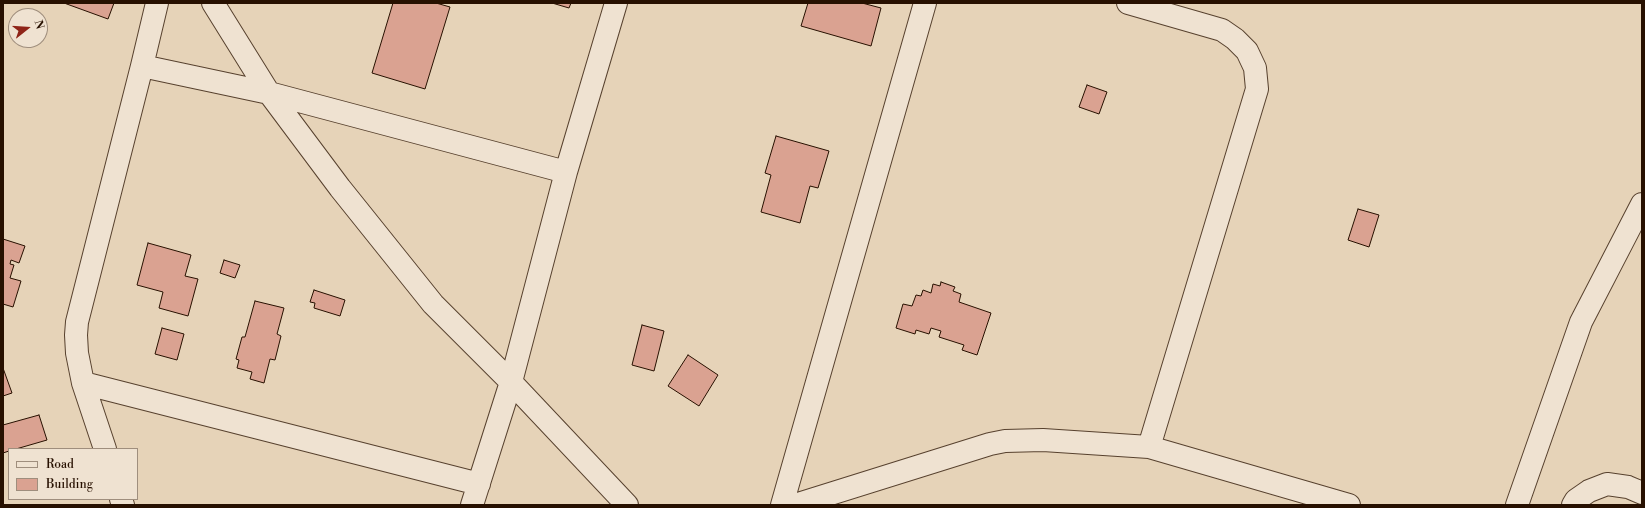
<!DOCTYPE html>
<html>
<head>
<meta charset="utf-8">
<style>
	body { margin:0 }
	#map { position:relative; width:1645px; height:508px; overflow:hidden; background:#e6d3b8; font-family:"Libre Bodoni",serif }
	canvas { display:block }
	.frame { position:absolute; inset:0; border:4px solid #271000; pointer-events:none }
	.legend { position:absolute; left:8px; top:448px; width:130px; height:52px; box-sizing:border-box; background:#efe2d1; border:1px solid #9f8e7d; margin:0; padding:5px 7px; list-style:none; font-size:12px; color:#271000 }
	.legend li { display:flex; align-items:center; gap:8px; height:20px }
	.legend b { width:20px; border:1px solid #9f8e7d }
	.north { position:absolute; left:8px; top:8px; width:40px; height:40px; box-sizing:border-box; background:#efe2d1; border:1px solid #9f8e7d; border-radius:50%; rotate:73deg; font-size:11px; font-weight:700; line-height:16px; text-align:center; color:#271000 }
	.north::after { content:''; display:block; margin:auto; width:14px; height:18px; background:#8f2418; clip-path:polygon(50% 0,100% 100%,50% 72%,0 100%) }
</style>
</head>
<body>
<div id="map">
<canvas width="1645" height="508"></canvas>
<div class="frame"></div>
<ul class="legend">
<li><b style="height:5px;background:#efe2d1"></b>Road</li>
<li><b style="height:11px;background:#daa291"></b>Building</li>
</ul>
<div class="north">N</div>
</div>
<script>
const g = document.querySelector('canvas').getContext('2d');
g.lineJoin = 'round';
function fill(path, color) {
  g.fillStyle = color;
  g.fill(path, 'evenodd');
}
function toPath(rows) {
  const path = new Path2D();
  for (const r of rows) {
    path.moveTo(r[0], r[1]);
    for (let i = 2; i < r.length; i += 2) path.lineTo(r[i], r[i + 1]);
  }
  return path;
}
function trace(path, color, width, dash) {
  g.strokeStyle = color;
  g.lineWidth = width;
  g.lineCap = dash ? 'butt' : 'round';
  g.setLineDash(dash || []);
  g.stroke(path);
}
const building = toPath([
	[64,3,114,3,108,19,64,3],
	[393,3,436,3,450,7,425,89,372,73,393,3],
	[552,3,571,3,569,8,552,3],
	[808,3,862,3,881,8,871,46,801,26,808,3],
	[1087,85,1107,92,1099,114,1079,107,1087,85],
	[776,136,829,151,818,188,810,186,800,223,761,212,771,175,765,173,776,136],
	[1358,209,1379,215,1369,247,1348,240,1358,209],
	[3,239,25,246,19,263,11,260,10,264,14,265,10,278,21,281,13,307,3,304,3,239],
	[148,243,191,255,185,276,198,279,188,316,159,308,163,292,137,285,148,243],
	[224,260,240,265,235,278,220,273,224,260],
	[941,282,955,287,953,291,961,294,959,302,991,313,977,355,962,350,964,345,939,337,941,331,931,328,929,334,916,330,915,334,896,328,903,304,912,306,916,295,921,296,923,290,931,293,933,284,940,286,941,282],
	[314,290,345,300,340,316,314,308,315,303,310,302,314,290],
	[255,301,284,308,277,334,281,336,275,360,270,359,264,383,250,379,252,372,237,368,239,360,236,359,242,337,245,337,255,301],
	[642,325,664,331,654,371,632,365,642,325],
	[162,328,184,334,177,360,155,354,162,328],
	[688,355,718,375,699,406,668,386,688,355],
	[3,368,12,393,3,396,3,368],
	[39,415,47,440,16,449,9,449,9,451,3,453,3,425,39,415]
]);
fill(building, '#daa291');
trace(building, '#271000', 1);
const minor = toPath([
	[213,3,269,93,340,188,433,304,511,382,627,505],
	[1128,3,1222,30,1235,39,1247,51,1255,68,1257,89,1149,447],
	[142,66,269,93,566,172],
	[83,383,479,484],
	[105,449,83,383,77,353,76,335,77,322,142,66,157,3],
	[121,499,123,505],
	[472,505,511,382,566,172,616,3],
	[782,505,925,3],
	[795,505,990,444,1005,441,1043,440,1149,447,1349,505],
	[1517,505,1581,322,1642,204],
	[1573,505,1576,500,1589,491,1607,484,1628,487,1642,493]
]);
trace(minor, '#57412e', 24);
trace(minor, '#efe2d1', 22);
</script>
</body>
</html>
